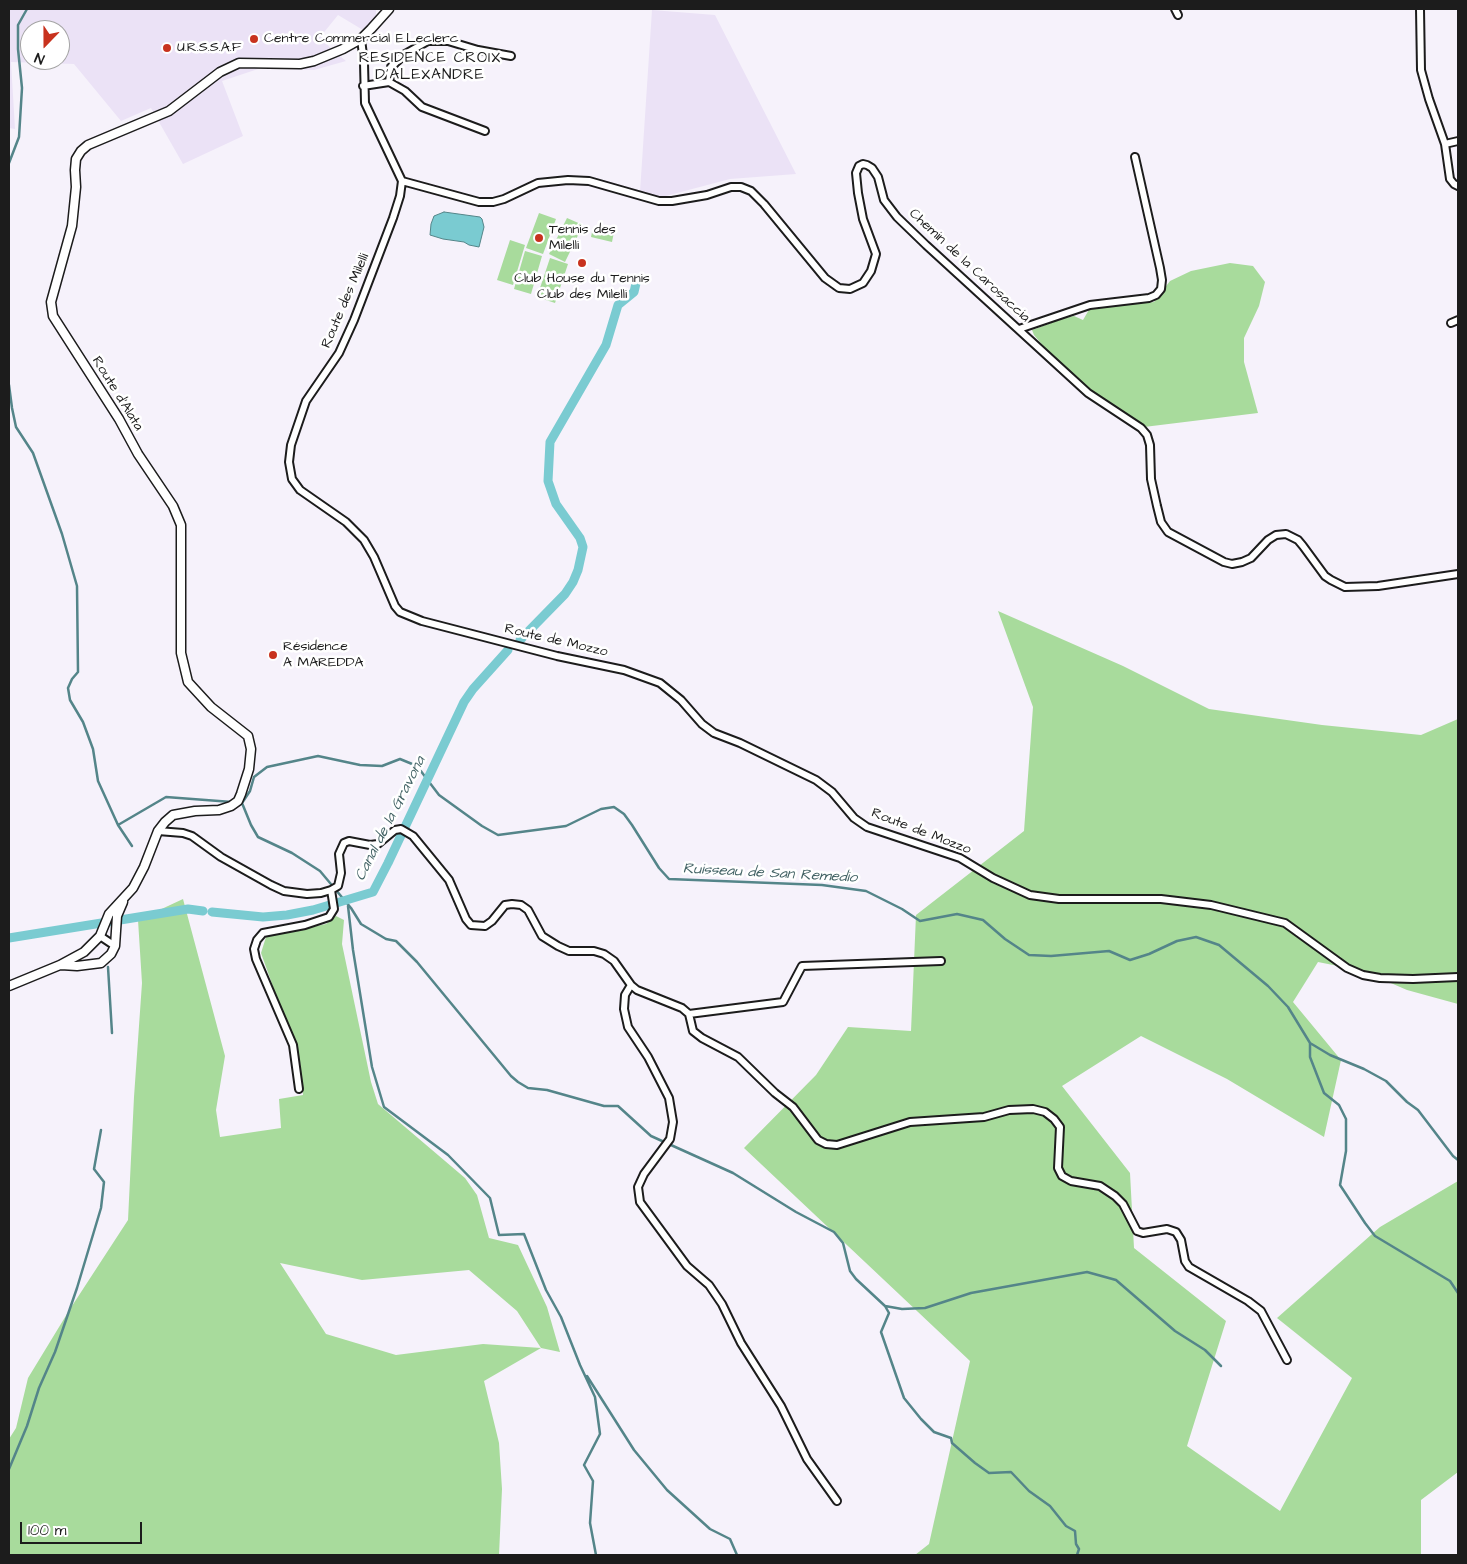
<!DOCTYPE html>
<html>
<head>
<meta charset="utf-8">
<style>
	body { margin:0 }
	#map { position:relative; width:1467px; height:1564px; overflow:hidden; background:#f6f2fb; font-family:"Architects Daughter",sans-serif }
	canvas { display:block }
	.frame { position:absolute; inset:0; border:10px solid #1c1c1c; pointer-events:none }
	.north { position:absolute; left:20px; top:20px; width:50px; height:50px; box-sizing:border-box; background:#fff; border:1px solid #a4a4a4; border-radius:50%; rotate:202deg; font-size:14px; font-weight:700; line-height:20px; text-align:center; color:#1c1c1c }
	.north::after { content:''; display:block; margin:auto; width:18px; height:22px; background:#c8321e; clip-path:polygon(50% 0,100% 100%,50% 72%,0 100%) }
	.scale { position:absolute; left:20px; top:1522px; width:122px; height:22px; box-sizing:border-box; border:2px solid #1c1c1c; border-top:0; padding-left:6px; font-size:15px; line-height:18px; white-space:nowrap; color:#1c1c1c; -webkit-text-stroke:4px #fff; paint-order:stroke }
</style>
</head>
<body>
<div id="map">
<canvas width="1467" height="1564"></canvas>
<div class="frame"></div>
<div class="north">N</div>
<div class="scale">100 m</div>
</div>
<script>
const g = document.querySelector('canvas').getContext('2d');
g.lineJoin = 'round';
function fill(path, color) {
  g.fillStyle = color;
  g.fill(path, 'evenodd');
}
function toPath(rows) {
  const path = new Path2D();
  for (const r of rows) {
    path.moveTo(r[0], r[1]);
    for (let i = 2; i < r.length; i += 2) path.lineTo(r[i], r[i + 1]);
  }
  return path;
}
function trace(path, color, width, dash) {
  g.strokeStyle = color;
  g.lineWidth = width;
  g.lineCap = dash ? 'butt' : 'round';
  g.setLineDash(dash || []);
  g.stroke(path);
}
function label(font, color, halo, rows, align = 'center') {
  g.font = font + ' "Architects Daughter",sans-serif';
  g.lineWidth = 5;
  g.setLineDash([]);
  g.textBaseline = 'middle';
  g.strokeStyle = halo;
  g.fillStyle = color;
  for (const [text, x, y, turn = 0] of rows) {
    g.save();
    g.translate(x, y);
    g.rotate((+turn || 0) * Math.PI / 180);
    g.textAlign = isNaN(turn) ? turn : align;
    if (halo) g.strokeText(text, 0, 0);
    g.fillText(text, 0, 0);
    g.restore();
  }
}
fill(toPath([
	[9,9,376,9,376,16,372,23,363,30,338,15,321,36,331,49,346,61,314,70,261,68,222,81,243,136,183,164,151,108,121,121,74,64,11,62,15,129,9,128],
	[30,30,60,30,60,60,30,60],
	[652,10,715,15,796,174,730,179,662,197,640,192]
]), '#ebe2f6');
fill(toPath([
	[539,213,556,219,543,254,526,248],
	[567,218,583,225,565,262,549,254],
	[593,227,614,232,612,242,591,237],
	[510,240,525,245,513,285,497,280],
	[525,251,542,256,531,294,514,289],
	[550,258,568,264,555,303,537,297],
	[1230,263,1253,266,1265,282,1259,306,1244,338,1244,362,1258,413,1144,427,1090,390,1055,360,1034,335,1032,330,1065,318,1074,316,1083,320,1090,308,1154,302,1170,281,1191,271],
	[998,611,1123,666,1209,709,1322,725,1421,735,1458,719,1458,1004,1407,990,1363,971,1318,962,1293,1002,1341,1060,1324,1137,1227,1079,1141,1036,1062,1086,1130,1173,1134,1248,1226,1321,1187,1446,1280,1511,1352,1378,1277,1318,1380,1227,1458,1181,1458,1472,1421,1500,1421,1555,915,1555,929,1544,970,1361,744,1148,816,1075,848,1027,911,1031,916,915,1024,831,1033,707],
	[183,899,225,1056,216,1110,220,1137,281,1128,279,1099,303,1095,300,1062,261,953,266,937,326,924,336,916,344,920,342,944,371,1082,378,1104,465,1178,477,1195,489,1238,518,1245,547,1307,560,1352,541,1348,484,1381,499,1443,502,1489,499,1555,9,1555,9,1439,16,1428,28,1378,70,1309,128,1220,134,1097,142,983,138,920],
	[280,1263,362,1280,469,1270,517,1311,541,1348,483,1344,396,1355,326,1334]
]), '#a8db9c');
const water = toPath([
	[444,212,480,217,482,219,484,227,479,247,469,245,464,242,443,239,430,235,431,224,434,216,444,212]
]);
fill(water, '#7acbd1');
trace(water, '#548589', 1);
trace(toPath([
	[9,163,19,137,22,88,18,49,18,25,27,9],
	[9,385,12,408,16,427,33,453,62,534,77,586,78,672,72,679,68,688,70,700,83,722,93,749,98,781,118,825,132,846],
	[240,803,242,803,250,791,254,777,267,767,318,756,360,765,382,766,400,759,417,766,439,795,482,826,498,835,566,826,601,809,614,807,624,814,632,825,659,868,669,879,822,885,866,891,902,909,920,921,957,914,983,920,1005,939,1029,955,1051,956,1109,951,1130,960,1149,954,1177,941,1196,937,1219,945,1268,986,1288,1007,1310,1043,1310,1057,1324,1093,1339,1105,1346,1119,1346,1151,1340,1185,1365,1223,1375,1236,1450,1281,1458,1293],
	[242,803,251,825,258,837,292,853,320,871,351,908,361,924,386,939,396,941,417,962,511,1076,518,1082,528,1088,547,1090,604,1106,618,1106,651,1136,733,1173,796,1212,834,1232,843,1243,850,1271,856,1279,885,1306,889,1313,881,1332,904,1398,921,1419,934,1432,951,1438,952,1443,975,1463,989,1473,1011,1472,1029,1491,1050,1506,1066,1526,1075,1531,1076,1544,1079,1549,1077,1555],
	[118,825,166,797,232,802],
	[348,906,353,950,372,1067,384,1107,448,1155,490,1198,499,1235,524,1234,546,1290,561,1317,580,1365,595,1397,600,1434,584,1465,593,1481,590,1523,596,1555],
	[108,967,112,1033],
	[1310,1043,1330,1055,1364,1069,1386,1081,1407,1102,1418,1110,1453,1156,1458,1160],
	[885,1306,902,1309,925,1308,971,1293,1087,1272,1116,1280,1175,1331,1205,1350,1221,1366],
	[587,1376,634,1450,667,1490,710,1529,730,1539,737,1555],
	[9,1469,27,1426,39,1388,55,1352,77,1288,101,1208,104,1182,94,1169,101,1130]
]), '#548589', 2.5);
trace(toPath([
	[520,640,565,594,573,582,578,570,583,547,580,538,556,504,548,481,550,442,606,345,618,305,634,292,637,279],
	[212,912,263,917,287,915,313,910,373,892,388,863,464,702,473,689,508,650],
	[9,938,188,909,203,911]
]), '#7acbd1', 9);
const minor = toPath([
	[1175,9,1178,15],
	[1420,9,1421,70,1429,99,1445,144,1450,179,1454,184,1458,186],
	[361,39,364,63,365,103,402,181,400,196,393,218,354,320,339,353,306,401,291,445,289,462,292,479,300,490,346,522,364,540,374,557,395,606,400,612,422,621,557,656,624,670,660,683,681,700,702,724,714,733,740,743,816,780,832,792,854,818,867,827,960,858,993,878,1030,895,1059,899,1161,899,1211,905,1285,923,1347,968,1363,975,1380,978,1413,979,1458,977],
	[389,82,391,67,405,54,428,41,448,41,478,50,511,56],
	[363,86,389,82,405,91,422,107,485,131],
	[1445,144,1458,141],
	[402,181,479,202,493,202,504,199,538,183,568,180,589,181,659,201,672,201,707,195,731,187,741,187,751,191,764,204,825,278,839,288,850,289,863,283,871,271,876,254,863,219,858,193,856,173,859,166,863,164,867,165,872,168,878,177,884,200,897,217,926,245,1088,393,1141,428,1147,435,1150,445,1151,479,1157,506,1161,522,1168,532,1224,562,1232,564,1242,562,1251,558,1268,540,1276,535,1286,534,1298,540,1303,546,1325,576,1331,580,1345,587,1378,586,1458,574],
	[1451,323,1458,320],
	[1019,329,1090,305,1149,298,1156,295,1161,289,1162,280,1160,268,1135,157],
	[158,831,183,833,192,836,221,857,271,885,284,891,307,894,321,893,331,890,338,886,341,873,339,854,344,843,349,841,370,845,378,844,395,830,401,829,413,836,449,880,466,919,471,925,485,926,492,921,505,905,512,904,521,905,528,910,542,936,558,946,569,951,594,951,604,954,614,961,631,985,637,990,682,1008,689,1014,693,1031,702,1038,738,1057,775,1093,793,1107,818,1140,826,1144,837,1145,910,1122,984,1117,1009,1110,1033,1109,1045,1112,1054,1119,1060,1127,1058,1168,1062,1176,1071,1181,1100,1186,1115,1196,1123,1204,1137,1231,1143,1233,1167,1229,1176,1232,1181,1240,1185,1261,1189,1267,1248,1301,1261,1311,1287,1360],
	[100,936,115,946],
	[631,985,625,995,624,1009,628,1027,648,1057,669,1098,673,1122,670,1139,644,1174,638,1187,640,1202,687,1266,709,1285,722,1304,741,1343,781,1406,807,1459,837,1501],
	[689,1014,783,1002,802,966,941,961],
	[299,1089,293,1045,256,959,254,949,257,940,263,933,305,925,329,917,334,909,331,890]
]);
const tertiary = toPath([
	[61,965,77,966,101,963,111,954,115,946,117,916,123,902],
	[9,986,60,965,84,952,100,936,109,914,133,888,144,867,158,831,165,822,173,815,195,811,219,810,231,806,238,801,241,794,249,769,251,749,248,736,211,707,188,682,181,653,181,525,173,506,138,454,119,419,53,316,51,302,72,226,76,187,75,170,76,159,81,151,88,145,169,111,220,72,239,63,300,64,314,61,343,49,361,39,371,29,389,9]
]);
trace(minor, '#1c1c1c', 10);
trace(tertiary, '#1c1c1c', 11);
trace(minor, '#fff', 6);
trace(tertiary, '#fff', 8);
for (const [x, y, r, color] of [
	[254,39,5,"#c8321e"],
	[167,48,5,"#c8321e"],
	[539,238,5,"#c8321e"],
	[582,263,5,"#c8321e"],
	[273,655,5,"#c8321e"]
]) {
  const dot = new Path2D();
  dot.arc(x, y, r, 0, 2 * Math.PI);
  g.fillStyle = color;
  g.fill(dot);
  trace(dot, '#fff', 2);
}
label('14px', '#1c1c1c', '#fff', [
	["Centre Commercial E.Leclerc",264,39],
	["U.R.S.S.A.F",177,48],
	["Tennis des",549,230],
	["Milelli",549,246],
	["Club House du Tennis",582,279,"center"],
	["Club des Milelli",582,295,"center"],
	["Résidence",283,647],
	["A MAREDDA",283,663]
], 'left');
label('14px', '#1c1c1c', '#fff', [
	["Chemin de la Carosaccia",969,266,43],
	["Route des Milelli",346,301,-67],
	["Route d'Alata",117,394,58],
	["Route de Mozzo",556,641,13],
	["Route de Mozzo",921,832,21]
]);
g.letterSpacing = '1px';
label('15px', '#1c1c1c', '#fff', [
	["RESIDENCE CROIX",430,59],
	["D'ALEXANDRE",430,76]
]);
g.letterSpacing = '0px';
label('italic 15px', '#426264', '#fff', [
	["Canal de la Gravona",391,819,-63],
	["Ruisseau de San Remedio",770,874,3]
]);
</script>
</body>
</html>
